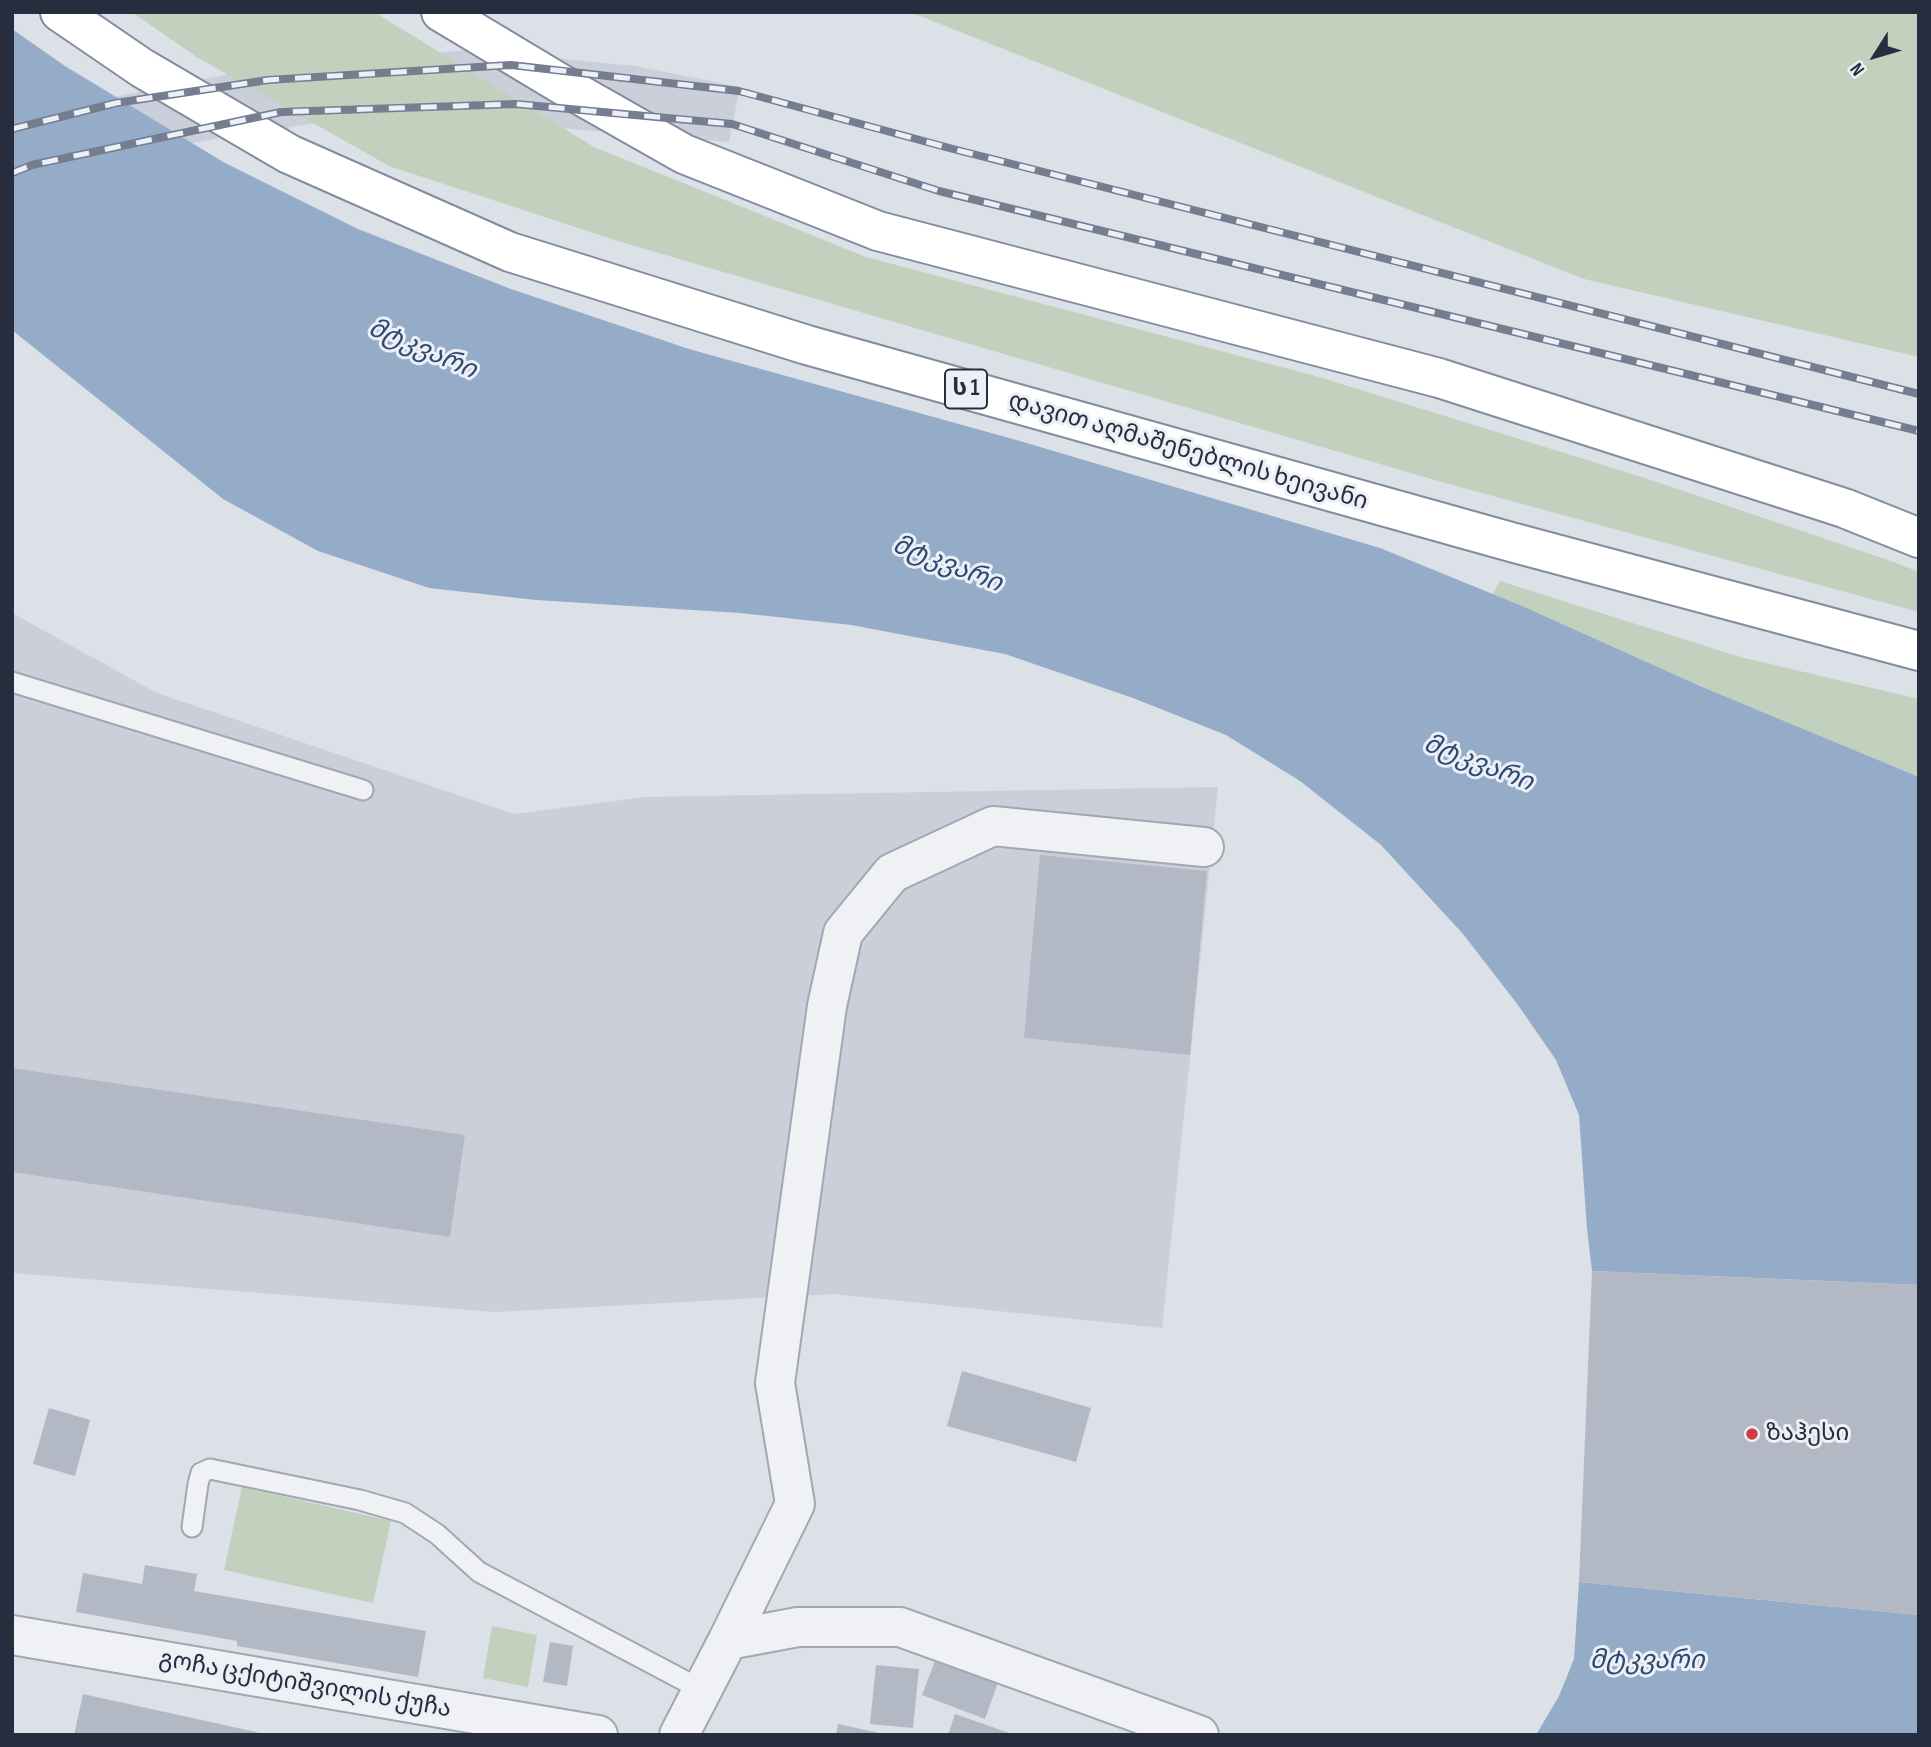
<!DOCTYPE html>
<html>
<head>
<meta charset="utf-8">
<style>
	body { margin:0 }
	#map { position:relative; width:1931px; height:1747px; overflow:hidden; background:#dce0e7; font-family:"Sofia Sans Condensed",sans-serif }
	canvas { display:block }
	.frame { position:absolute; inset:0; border:14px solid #262d3e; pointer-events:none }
	.north { position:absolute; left:1840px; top:21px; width:70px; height:70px; -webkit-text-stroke:5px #eceff5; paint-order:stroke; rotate:233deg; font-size:19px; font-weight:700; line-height:28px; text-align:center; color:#262d3e }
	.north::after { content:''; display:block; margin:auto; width:24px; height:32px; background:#262d3e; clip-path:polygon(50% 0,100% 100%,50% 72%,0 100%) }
</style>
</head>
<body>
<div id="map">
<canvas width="1931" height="1747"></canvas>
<div class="frame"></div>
<div class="north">N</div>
</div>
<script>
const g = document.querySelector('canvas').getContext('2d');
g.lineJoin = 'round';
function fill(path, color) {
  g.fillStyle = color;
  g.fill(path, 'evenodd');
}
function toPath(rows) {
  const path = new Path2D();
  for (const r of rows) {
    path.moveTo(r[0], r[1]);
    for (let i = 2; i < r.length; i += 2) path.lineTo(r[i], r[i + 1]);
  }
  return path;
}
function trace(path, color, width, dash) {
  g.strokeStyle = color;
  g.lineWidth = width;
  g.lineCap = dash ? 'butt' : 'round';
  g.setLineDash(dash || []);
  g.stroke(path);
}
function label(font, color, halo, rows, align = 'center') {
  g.font = font + ' "Sofia Sans Condensed","Noto Sans Georgian",sans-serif';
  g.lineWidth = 6;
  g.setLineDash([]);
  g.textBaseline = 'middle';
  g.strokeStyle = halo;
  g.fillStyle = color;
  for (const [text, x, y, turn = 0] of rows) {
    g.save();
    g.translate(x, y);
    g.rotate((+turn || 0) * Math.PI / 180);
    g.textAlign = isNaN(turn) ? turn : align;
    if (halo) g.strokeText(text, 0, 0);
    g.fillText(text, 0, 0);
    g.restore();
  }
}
fill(toPath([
	[471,50,635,66,740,87,729,142,497,123,336,120,225,137,49,170,39,112,274,65],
	[12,613,157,693,514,814,646,797,1218,787,1162,1328,834,1294,496,1312,12,1273]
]), '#cacfd9');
fill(toPath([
	[132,12,374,12,594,147,866,257,1319,377,1645,478,1891,561,1919,572,1919,612,1445,483,621,242,389,166,195,56],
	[910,12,1919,12,1919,357,1584,279],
	[1500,581,1740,657,1919,699,1919,777,1700,686,1493,594],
	[242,1487,391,1521,373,1603,224,1570],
	[492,1626,537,1635,528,1687,483,1678]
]), '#c1d1bd');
fill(toPath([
	[12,29,65,66,225,163,358,229,511,289,689,349,1020,441,1380,548,1522,606,1700,686,1919,777,1919,1285,1592,1271,1587,1229,1579,1115,1556,1060,1518,1005,1463,934,1381,845,1300,781,1226,735,1133,698,1005,654,851,625,740,613,536,600,429,588,318,551,223,499,12,330],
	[1579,1582,1919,1615,1919,1735,1536,1735,1559,1696,1574,1659]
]), '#95acc9');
fill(toPath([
	[1040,855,1207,871,1190,1055,1024,1038],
	[12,1068,465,1135,450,1237,12,1172],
	[1592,1271,1919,1285,1919,1615,1579,1582],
	[962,1371,1091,1408,1076,1462,947,1426],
	[49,1408,90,1420,75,1476,33,1464],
	[145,1565,197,1574,194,1591,426,1631,418,1677,237,1646,237,1641,76,1612,83,1573,142,1584],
	[550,1642,573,1646,567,1686,543,1682],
	[937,1656,999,1680,985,1719,922,1695],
	[876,1665,919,1669,913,1728,870,1724],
	[83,1694,265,1734,265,1735,74,1735],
	[955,1714,1012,1734,1012,1735,948,1735],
	[838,1724,884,1734,884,1735,836,1735]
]), '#b3b9c4');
const service = toPath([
	[12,682,363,790],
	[192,1527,198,1484,201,1473,210,1469,360,1500,405,1513,437,1534,479,1572,702,1690]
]);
const minor = toPath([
	[12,1635,598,1735],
	[728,1640,795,1504,775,1383,827,1006,843,933,892,873,993,826,1204,847],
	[679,1735,728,1640,798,1627,900,1627,1199,1735]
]);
const motorway = toPath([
	[60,12,142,68,289,154,510,252,807,345,1511,542,1919,651],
	[441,12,566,87,684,154,878,231,1439,378,1844,508,1919,538]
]);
trace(service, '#a2a7b1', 23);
trace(minor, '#a2a7b1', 42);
trace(motorway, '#838c9e', 42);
trace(service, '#eff1f5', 19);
trace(minor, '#eff1f5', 38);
trace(motorway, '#fff', 38);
const rail = toPath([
	[12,129,116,103,268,80,511,65,739,91,953,149,1919,394],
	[12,173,32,165,281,112,516,104,732,124,939,191,1919,431]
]);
trace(rail, '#757e91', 8);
trace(rail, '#eceff5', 5, [16]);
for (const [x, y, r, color] of [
	[1752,1434,7,"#d23b4a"]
]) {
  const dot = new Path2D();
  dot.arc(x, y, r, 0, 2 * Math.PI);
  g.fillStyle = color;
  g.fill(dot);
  trace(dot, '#eceff5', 2.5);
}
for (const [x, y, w] of [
	[966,389,42]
]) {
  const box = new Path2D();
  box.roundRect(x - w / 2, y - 19.5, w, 39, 5);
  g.fillStyle = '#eceff5';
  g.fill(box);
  trace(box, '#262d3e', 2);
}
label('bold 23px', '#262d3e', null, [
	["ს 1",966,389]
]);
label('24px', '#262d3e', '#eceff5', [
	["დავით აღმაშენებლის ხეივანი",1188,452,16],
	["გოჩა ცქიტიშვილის ქუჩა",305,1685,10]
]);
label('24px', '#262d3e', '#eceff5', [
	["ზაჰესი",1766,1434]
], 'left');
label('italic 26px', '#2e4a73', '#eceff5', [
	["მტკვარი",422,350,23],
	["მტკვარი",947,565,21],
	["მტკვარი",1478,764,21],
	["მტკვარი",1647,1661]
]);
</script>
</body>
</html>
